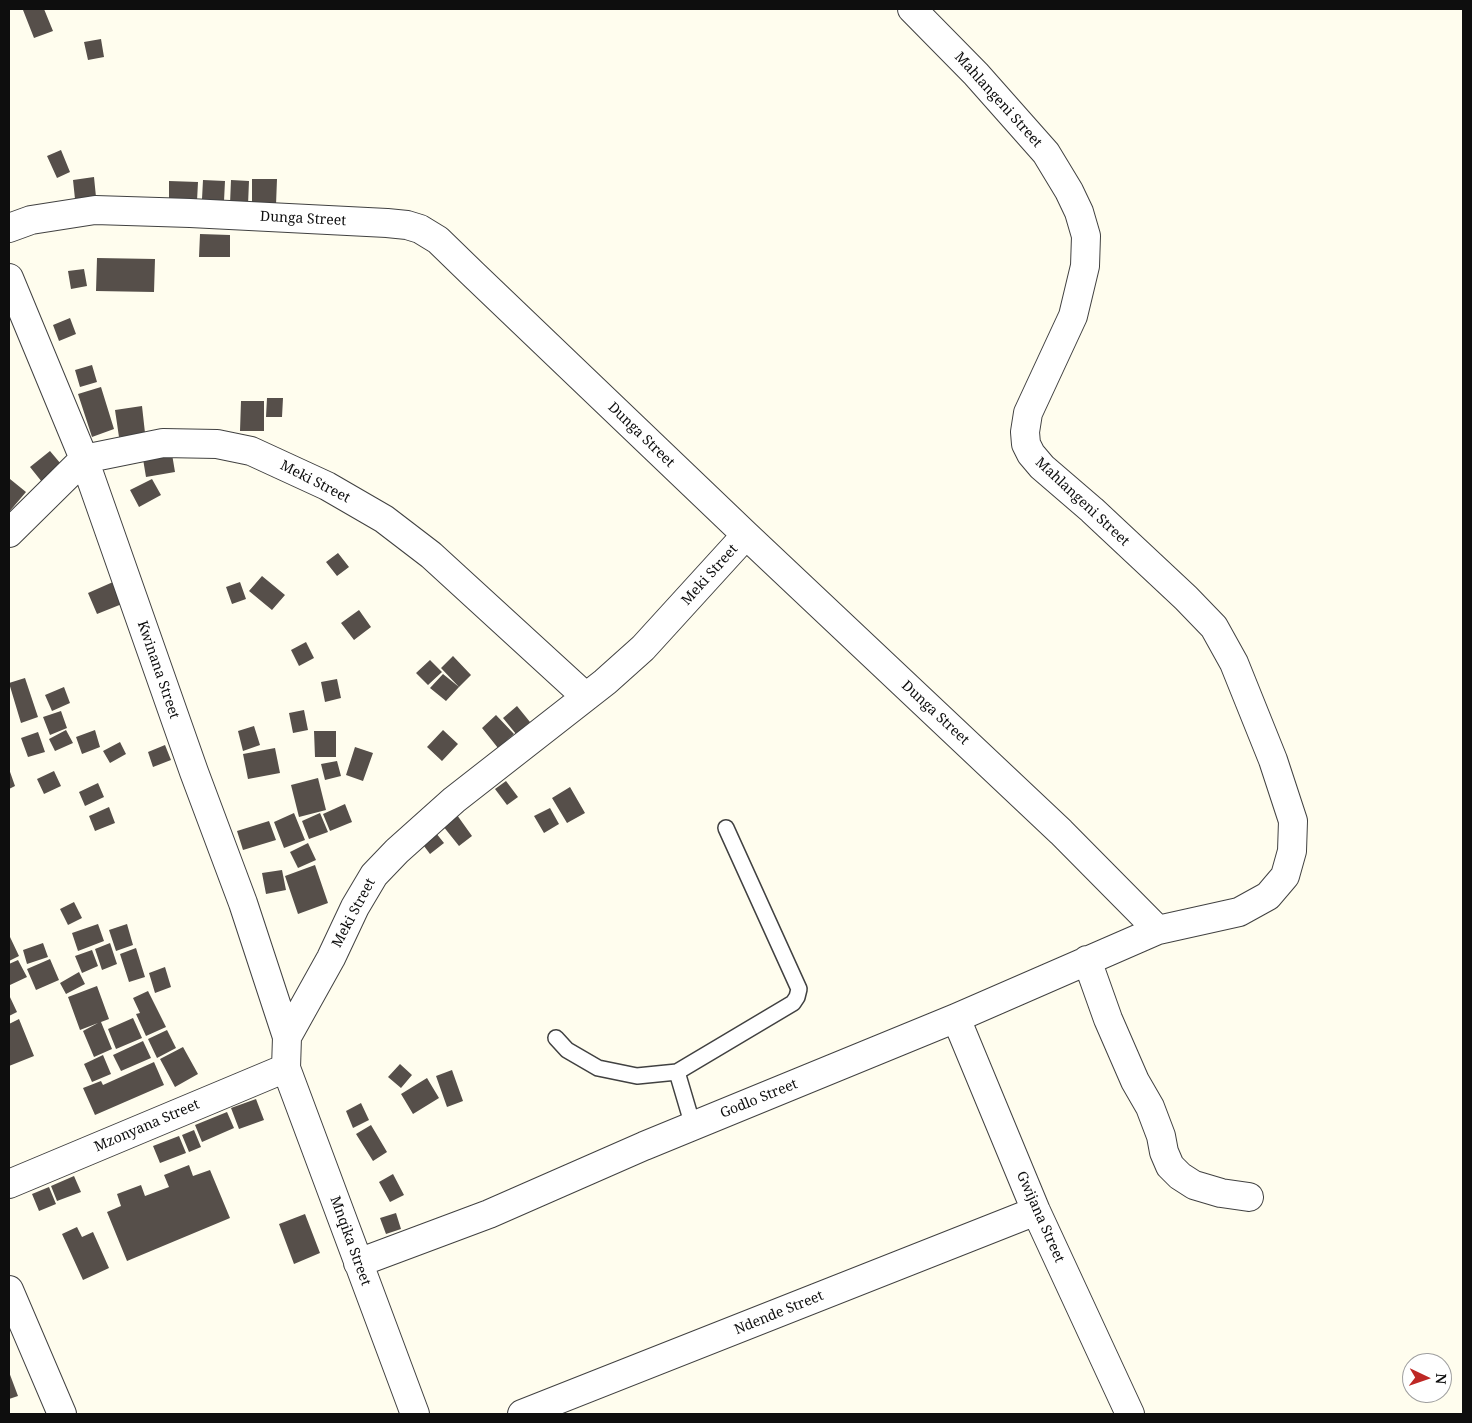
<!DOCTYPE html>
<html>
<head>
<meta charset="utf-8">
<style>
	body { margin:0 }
	#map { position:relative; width:1472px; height:1423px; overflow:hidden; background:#fffdee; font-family:"Noto Serif",serif }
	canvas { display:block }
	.frame { position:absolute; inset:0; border:10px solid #0e0e0e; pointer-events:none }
	.north { position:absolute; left:1402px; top:1353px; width:50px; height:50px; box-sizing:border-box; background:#fff; border:1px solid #9f9f9f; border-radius:50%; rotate:93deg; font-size:14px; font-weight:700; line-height:20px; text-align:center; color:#0e0e0e }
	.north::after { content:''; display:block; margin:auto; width:18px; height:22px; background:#be2825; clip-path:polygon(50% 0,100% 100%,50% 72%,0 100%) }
</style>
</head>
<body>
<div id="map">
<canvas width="1472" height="1423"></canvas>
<div class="frame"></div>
<div class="north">N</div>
</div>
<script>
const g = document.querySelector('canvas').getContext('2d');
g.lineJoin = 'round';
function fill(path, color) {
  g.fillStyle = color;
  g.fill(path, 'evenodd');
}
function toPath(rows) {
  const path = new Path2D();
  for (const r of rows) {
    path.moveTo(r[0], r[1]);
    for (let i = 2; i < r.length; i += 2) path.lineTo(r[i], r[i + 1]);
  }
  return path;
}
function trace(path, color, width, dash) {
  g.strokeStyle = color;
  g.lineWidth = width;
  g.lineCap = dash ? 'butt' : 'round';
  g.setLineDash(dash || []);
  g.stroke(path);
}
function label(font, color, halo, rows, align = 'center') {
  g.font = font + ' "Noto Serif",serif';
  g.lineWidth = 5;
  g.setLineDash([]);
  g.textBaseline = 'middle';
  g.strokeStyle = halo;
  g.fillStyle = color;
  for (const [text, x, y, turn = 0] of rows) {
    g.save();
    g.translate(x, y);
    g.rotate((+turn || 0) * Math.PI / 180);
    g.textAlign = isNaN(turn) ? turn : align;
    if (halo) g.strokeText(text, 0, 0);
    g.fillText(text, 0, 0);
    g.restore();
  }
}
fill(toPath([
	[26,9,44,9,53,31,34,38,23,10],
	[101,39,104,57,88,60,84,42],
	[61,150,70,172,57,178,47,156],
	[94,177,96,197,75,199,73,180],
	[252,179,277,179,276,205,252,204],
	[203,180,225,181,224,201,202,199],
	[231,180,249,181,248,205,230,204],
	[169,181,198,182,197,201,169,200],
	[200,234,230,235,230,257,199,257],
	[97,258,155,259,154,292,96,291],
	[84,269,87,286,71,289,68,271],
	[70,318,76,334,59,341,53,325],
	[92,365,97,382,80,387,75,370],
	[101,387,114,429,92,437,78,394],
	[267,398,283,398,282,417,266,417],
	[241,401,264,401,264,431,240,431],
	[142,406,145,433,119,437,115,410],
	[50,451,66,470,46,487,30,467],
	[172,454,175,472,146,477,143,459],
	[10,479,26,492,9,512,9,481],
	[152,479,161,495,139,507,130,490],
	[338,553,349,567,337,576,326,562],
	[262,576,285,595,272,610,249,591],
	[113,582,122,604,97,614,88,593],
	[240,582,246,599,232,604,226,587],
	[359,610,371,627,354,640,341,623],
	[306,642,314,658,299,666,291,650],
	[453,656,471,675,459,687,441,668],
	[430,660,442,672,428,685,416,673],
	[443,674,459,687,446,701,430,688],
	[25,678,38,717,21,723,9,683],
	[337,679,341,698,325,702,321,682],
	[64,687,70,703,52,711,45,695],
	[517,706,530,722,516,734,503,718],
	[304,710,308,730,293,733,289,713],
	[61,711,67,728,50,735,43,717],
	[496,715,514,734,498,748,482,728],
	[254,726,260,745,243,751,238,731],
	[66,730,73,743,55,751,49,739],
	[95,730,100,747,82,754,76,737],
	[443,730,458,744,442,761,427,747],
	[314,731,336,731,336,757,315,757],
	[38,732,45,752,28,757,21,738],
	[120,742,126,754,110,763,103,751],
	[165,745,171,760,153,767,148,752],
	[355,747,373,753,363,781,346,775],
	[275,748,280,773,248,779,243,754],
	[337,761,341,776,325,780,321,764],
	[9,769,15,786,9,789],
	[54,771,61,786,44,794,37,779],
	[318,778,326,810,299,817,291,785],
	[506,781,518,797,507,805,495,789],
	[98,783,104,797,85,806,79,792],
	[570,787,585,813,567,823,552,798],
	[345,804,352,822,330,831,323,814],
	[109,807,115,823,95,831,89,816],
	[550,808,559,824,544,833,534,816],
	[294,813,305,840,284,848,274,822],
	[320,813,328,832,309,839,302,821],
	[457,815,472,836,459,846,443,826],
	[269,821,276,840,243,850,237,831],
	[432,828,444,843,430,854,418,838],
	[308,843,316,860,298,868,290,852],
	[315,865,328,903,298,914,285,876],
	[282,870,286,890,266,894,262,873],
	[74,902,82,918,68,925,60,909],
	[98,924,104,941,78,951,72,933],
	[127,924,133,945,116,951,109,930],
	[10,937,19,956,9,961,9,938],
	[43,943,48,957,27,964,23,950],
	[110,943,117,964,102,970,95,949],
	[136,948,145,977,129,982,120,954],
	[92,950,98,966,82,973,75,956],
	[50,959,59,980,36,990,27,969],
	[18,960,27,977,10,985,9,964],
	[165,967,171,987,155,993,149,973],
	[79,972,85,984,66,994,60,983],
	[97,986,109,1019,101,1022,112,1049,94,1057,83,1031,98,1023,80,1030,68,997],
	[148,991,166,1027,146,1036,136,1014,140,1013,133,998],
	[9,995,17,1012,9,1016],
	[133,1018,142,1038,116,1049,108,1029],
	[19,1019,34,1056,9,1066,9,1024],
	[167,1030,176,1048,157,1058,148,1039],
	[143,1041,151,1058,121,1071,113,1055],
	[183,1047,198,1074,175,1087,160,1059],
	[103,1055,111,1074,92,1082,84,1064],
	[154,1062,164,1085,95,1115,83,1088,101,1081,103,1085],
	[400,1064,412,1075,401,1088,388,1077],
	[452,1070,463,1101,447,1107,436,1076],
	[427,1078,439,1098,413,1114,401,1094],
	[256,1099,264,1120,239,1129,231,1108],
	[361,1103,369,1120,353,1128,346,1111],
	[227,1112,234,1128,202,1142,195,1125],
	[371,1125,387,1152,373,1161,356,1134],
	[194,1130,201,1147,189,1152,182,1135],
	[179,1136,186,1153,160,1163,153,1146],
	[189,1165,193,1176,210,1170,230,1218,127,1261,107,1212,121,1206,117,1194,141,1185,145,1196,169,1187,164,1175],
	[393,1174,404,1195,390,1202,379,1182],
	[74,1176,81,1192,57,1201,51,1186],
	[49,1187,56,1204,39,1211,32,1194],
	[396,1213,401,1229,386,1234,380,1218],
	[305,1214,320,1253,294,1264,279,1224],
	[77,1227,82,1237,93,1232,109,1268,83,1280,62,1234],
	[9,1372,18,1396,9,1399]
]), '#564f4a');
const lane = toPath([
	[556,1038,567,1050,598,1068,637,1076,677,1072],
	[693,1126,677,1072,793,1003,797,997,799,989,726,828]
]);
const street = toPath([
	[9,228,31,220,95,210,190,213,387,223,407,225,420,229,438,240,473,274,746,535,1061,832,1158,930],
	[9,278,84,459,194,772,243,903,287,1037,286,1068,415,1414],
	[9,533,84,459,163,443,217,444,251,451,327,486,384,519,431,555,585,696],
	[1087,960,1108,1019,1135,1081,1150,1107,1161,1136,1164,1152,1170,1166,1180,1176,1194,1185,1221,1193,1249,1197],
	[956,1018,1036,1211,1130,1414],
	[287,1037,331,958,355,907,374,875,397,851,454,800,605,682,643,648,746,535],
	[9,1184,286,1068],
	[358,1263,489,1214,644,1146,956,1018,1158,930,1239,912,1268,896,1285,876,1292,851,1293,821,1273,760,1234,663,1214,627,1186,598,1092,510,1042,467,1031,454,1026,444,1025,432,1028,413,1073,316,1085,266,1086,236,1079,212,1069,191,1046,153,976,74,912,9],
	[9,1290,62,1414],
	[522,1414,1036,1211]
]);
trace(lane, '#414141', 18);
trace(street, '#414141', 30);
trace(lane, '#fff', 15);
trace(street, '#fff', 28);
label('14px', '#0e0e0e', '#fff', [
	["Mahlangeni Street",998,100,48],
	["Dunga Street",303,219,3],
	["Dunga Street",641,435,44],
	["Meki Street",315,482,27],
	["Mahlangeni Street",1082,502,43],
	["Meki Street",710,575,-48],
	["Kwinana Street",158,670,71],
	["Dunga Street",935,713,43],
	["Meki Street",354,913,-62],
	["Godlo Street",759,1099,-22],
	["Mzonyana Street",147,1126,-23],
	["Gwijana Street",1040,1217,66],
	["Mnqika Street",350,1241,70],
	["Ndende Street",779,1313,-22]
]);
</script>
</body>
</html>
